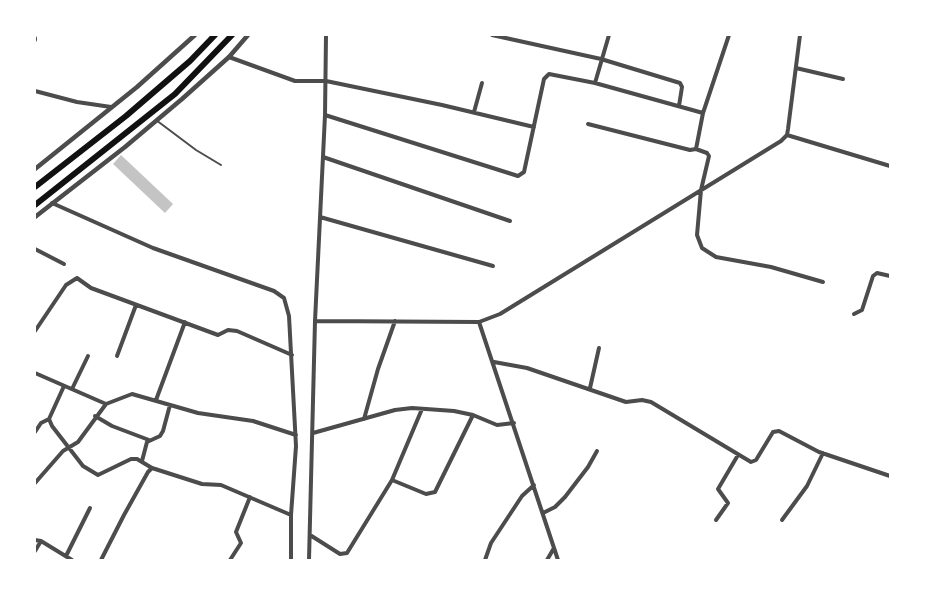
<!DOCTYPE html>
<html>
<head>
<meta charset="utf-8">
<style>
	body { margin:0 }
	#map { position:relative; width:925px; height:595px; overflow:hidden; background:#fff; font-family:"Sofia Sans Condensed",sans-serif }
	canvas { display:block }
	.frame { position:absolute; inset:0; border:36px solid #fff; pointer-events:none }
</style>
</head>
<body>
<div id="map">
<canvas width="925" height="595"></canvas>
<div class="frame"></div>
</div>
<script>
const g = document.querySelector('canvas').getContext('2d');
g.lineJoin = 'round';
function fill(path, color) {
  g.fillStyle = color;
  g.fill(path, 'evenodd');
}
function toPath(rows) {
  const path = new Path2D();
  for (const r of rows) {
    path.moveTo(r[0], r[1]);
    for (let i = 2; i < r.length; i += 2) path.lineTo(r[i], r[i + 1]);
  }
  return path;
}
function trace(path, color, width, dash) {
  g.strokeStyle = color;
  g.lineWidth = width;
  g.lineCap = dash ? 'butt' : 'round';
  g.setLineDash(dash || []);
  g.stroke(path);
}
fill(toPath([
	[121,155,173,204,165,213,113,164]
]), '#c4c4c4');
trace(toPath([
	[156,120,196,150,221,165]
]), '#4c4c4c', 2);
trace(toPath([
	[492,35,601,59,680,83,682,87,679,106],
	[35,40,35,38],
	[229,57,295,81,326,81,442,105,534,127],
	[796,68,843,79],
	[595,83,609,35],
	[35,91,77,102,111,107],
	[474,112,482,83],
	[325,115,518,176,524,172,544,79,549,74,595,83,703,113],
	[588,124,690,150,696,149,707,153,709,156,701,190,697,235,702,248,716,257,771,267,823,282],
	[787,135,890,166],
	[696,149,703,113,729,35],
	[323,157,510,221],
	[52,203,153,248,274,291,284,298,289,316,296,446,291,515,291,560],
	[320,217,493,266],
	[35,249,64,264],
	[854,314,862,310,873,276,877,273,890,276],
	[315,321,325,115,326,35],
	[479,322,558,560],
	[35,331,66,285,77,278,91,288,218,335,228,330,237,331,292,355],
	[117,356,136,305],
	[494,362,527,368,626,402,642,400,651,402,751,462,756,460,773,432,779,431,819,452,890,476],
	[35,373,106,404,132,394,198,413,253,421,296,435],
	[64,386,49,419,52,426,83,466,98,475,131,459,137,459,152,468],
	[590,388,599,348],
	[72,389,88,356],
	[156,400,185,322],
	[95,416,112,426,149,440],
	[364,419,378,369,395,321],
	[35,432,41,423,49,419],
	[313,433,395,410,412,408,454,411,473,415,497,425,514,423],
	[142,461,147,442,160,436,163,431,170,405],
	[392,480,426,494,435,492,473,415],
	[35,483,63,451,78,442,106,404],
	[543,513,555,507,565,497,588,467,597,451],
	[716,520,728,503,718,489,738,455],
	[782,520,807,486,823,453],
	[310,535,340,554,347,553,392,480,422,409],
	[35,540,41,541,72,560],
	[35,551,41,541],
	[66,556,90,508],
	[101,560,124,515,148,472,152,468,202,484,221,485,291,515],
	[230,560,241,543,236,532,250,497],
	[309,560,315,321,479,322,500,314,781,141,787,135,788,129,800,35],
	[485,560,491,543,522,496,534,485],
	[547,560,554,548]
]), '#4c4c4c', 4);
trace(toPath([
	[35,169,137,87,195,35],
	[35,217,125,147,182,99,229,57,248,35]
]), '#4c4c4c', 4.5);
trace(toPath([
	[35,187,126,116,190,61,215,35],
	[35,205,175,94,232,35]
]), '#111', 6);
</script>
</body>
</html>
